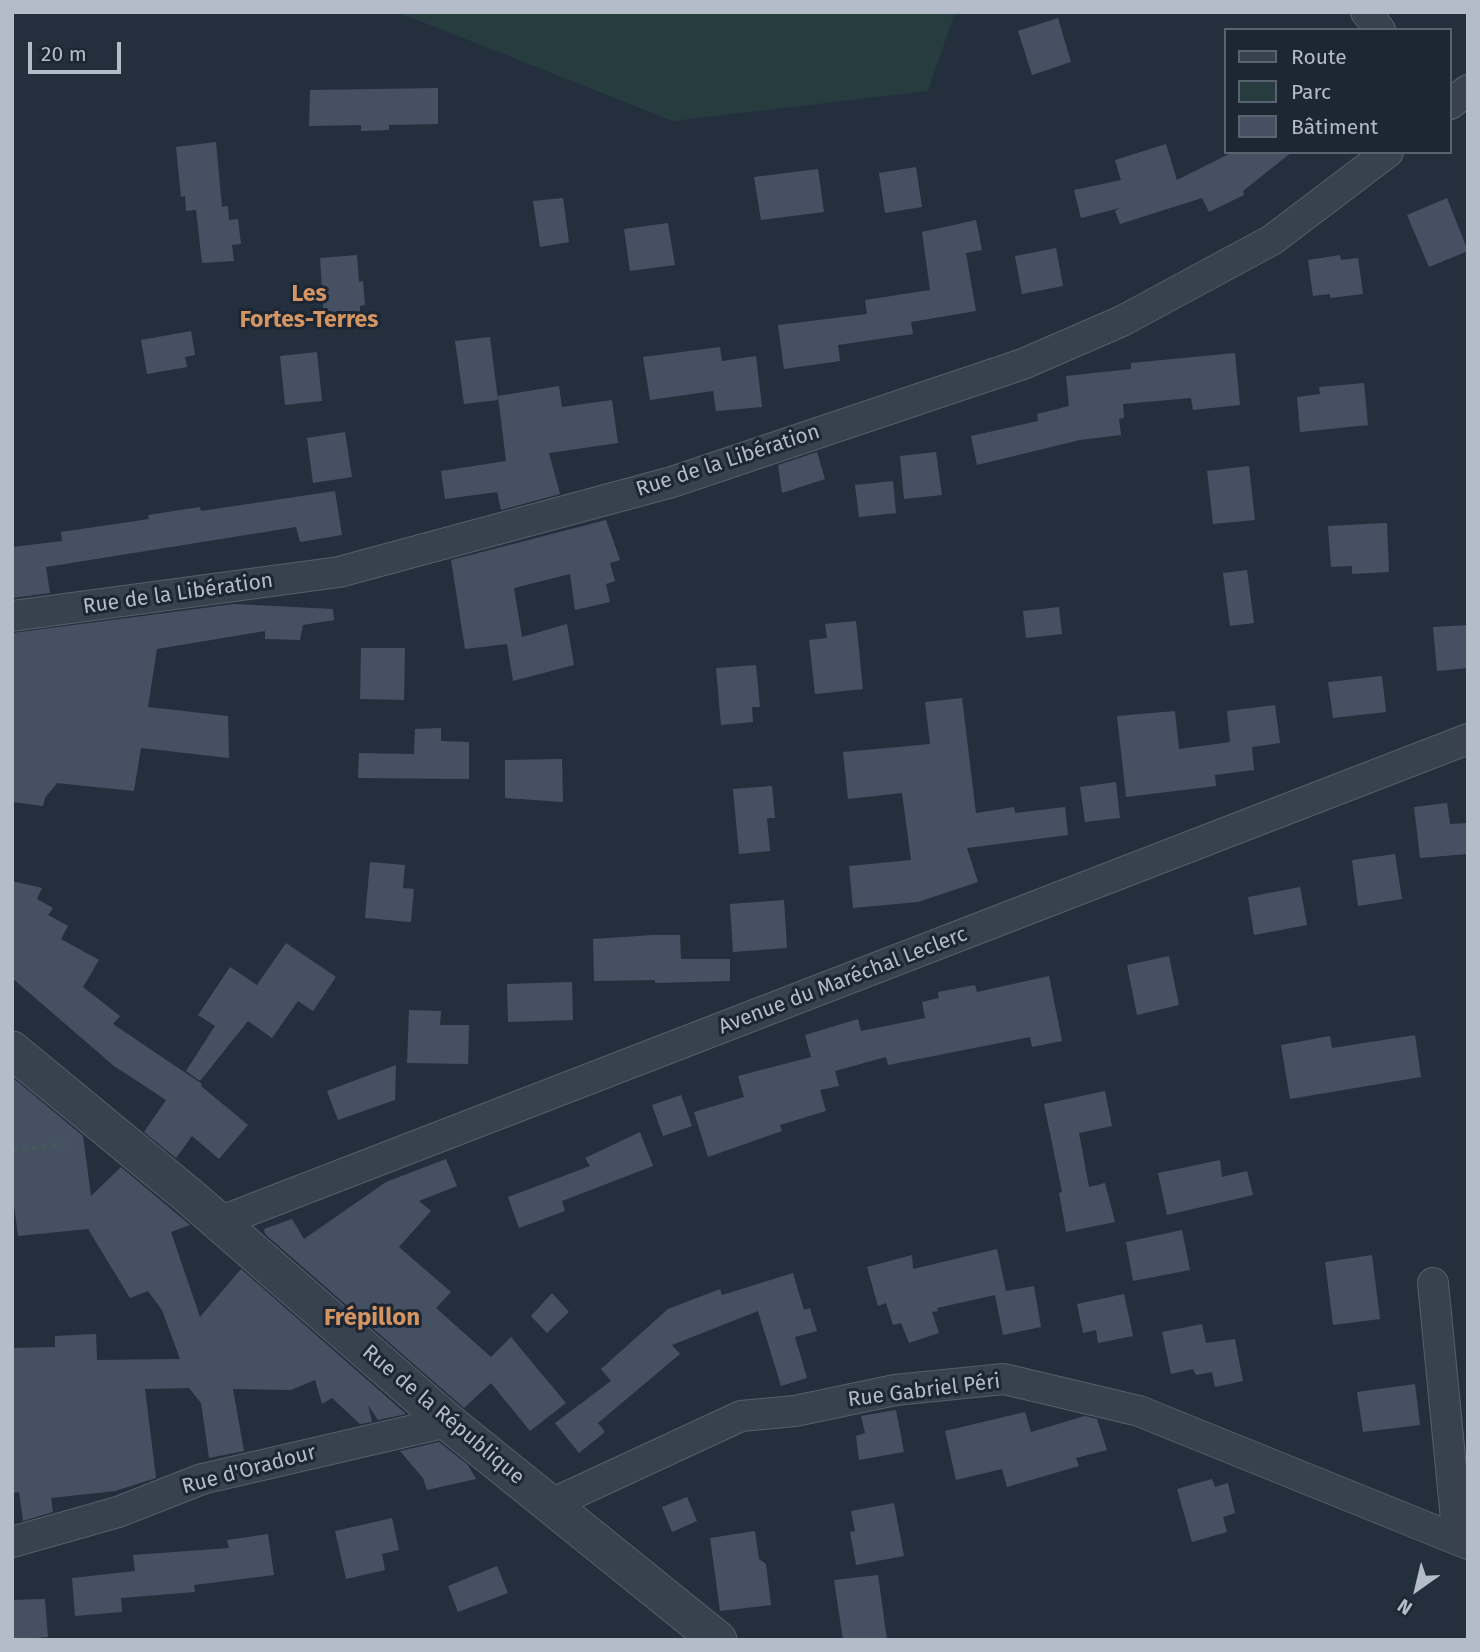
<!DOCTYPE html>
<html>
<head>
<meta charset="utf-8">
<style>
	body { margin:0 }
	#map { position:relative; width:1480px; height:1652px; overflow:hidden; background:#242f3e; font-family:"Fira Sans",sans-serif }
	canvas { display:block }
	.frame { position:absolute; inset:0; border:14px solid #b4bcc9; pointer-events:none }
	.legend { position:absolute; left:1224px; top:28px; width:228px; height:126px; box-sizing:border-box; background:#1d2633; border:2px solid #59626f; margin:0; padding:9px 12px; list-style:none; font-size:21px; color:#b4bcc9 }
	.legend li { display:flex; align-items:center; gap:14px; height:35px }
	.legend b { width:35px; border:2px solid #59626f }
	.north { position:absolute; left:1382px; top:1554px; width:70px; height:70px; -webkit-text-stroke:5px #1d2633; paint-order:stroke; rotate:214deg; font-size:19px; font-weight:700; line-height:28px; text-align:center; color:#b4bcc9 }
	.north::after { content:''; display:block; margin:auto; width:24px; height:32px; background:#b4bcc9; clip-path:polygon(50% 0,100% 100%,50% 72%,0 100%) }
	.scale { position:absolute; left:28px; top:42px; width:93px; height:32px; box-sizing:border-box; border:4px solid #b4bcc9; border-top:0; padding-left:9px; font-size:21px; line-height:24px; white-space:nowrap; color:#b4bcc9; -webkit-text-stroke:5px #1d2633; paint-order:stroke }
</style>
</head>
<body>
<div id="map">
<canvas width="1480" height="1652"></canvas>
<div class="frame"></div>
<ul class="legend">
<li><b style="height:9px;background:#38414e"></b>Route</li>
<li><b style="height:19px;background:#263c3f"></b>Parc</li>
<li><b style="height:19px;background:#455162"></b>Bâtiment</li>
</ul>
<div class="north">N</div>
<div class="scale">20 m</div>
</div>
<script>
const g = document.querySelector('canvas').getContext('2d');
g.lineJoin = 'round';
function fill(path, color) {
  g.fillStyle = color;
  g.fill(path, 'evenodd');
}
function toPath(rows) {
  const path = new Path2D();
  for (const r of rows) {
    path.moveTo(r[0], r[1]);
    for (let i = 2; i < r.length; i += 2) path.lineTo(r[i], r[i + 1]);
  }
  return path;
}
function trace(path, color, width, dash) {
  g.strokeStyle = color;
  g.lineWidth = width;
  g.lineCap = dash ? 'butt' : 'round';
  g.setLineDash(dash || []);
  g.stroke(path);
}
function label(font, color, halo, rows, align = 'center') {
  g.font = font + ' "Fira Sans",sans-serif';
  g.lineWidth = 6;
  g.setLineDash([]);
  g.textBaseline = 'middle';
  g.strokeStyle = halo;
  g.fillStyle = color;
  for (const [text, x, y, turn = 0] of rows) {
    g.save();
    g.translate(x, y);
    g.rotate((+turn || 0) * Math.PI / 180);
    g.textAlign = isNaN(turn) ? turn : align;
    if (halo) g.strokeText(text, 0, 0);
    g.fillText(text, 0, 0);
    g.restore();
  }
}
fill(toPath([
	[397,12,955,12,928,91,673,121]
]), '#263c3f');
fill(toPath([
	[1058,18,1071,62,1032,75,1018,31],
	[438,88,438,124,389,125,389,130,361,131,361,125,309,126,310,90],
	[216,142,222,207,228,206,229,220,238,219,241,244,232,245,234,261,202,263,196,210,186,211,185,196,181,197,176,147],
	[1166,144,1177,180,1233,152,1292,152,1243,191,1244,195,1209,212,1202,198,1120,224,1115,211,1120,208,1081,218,1074,190,1121,180,1115,160],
	[916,167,922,207,885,213,879,173],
	[818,169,824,212,761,220,754,177],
	[563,198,569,242,540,247,533,201],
	[1447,198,1468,251,1429,267,1407,215],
	[976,220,982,250,966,253,976,311,911,322,913,334,838,345,840,361,784,369,778,325,867,314,865,300,930,290,922,232],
	[668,223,675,265,630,271,624,229],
	[1056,248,1063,286,1022,294,1015,256],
	[357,255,359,282,363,281,365,305,360,306,360,319,324,322,320,258],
	[1340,255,1341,260,1358,258,1363,294,1330,298,1330,294,1313,296,1308,260],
	[191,331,195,355,185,357,187,367,147,374,141,340],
	[490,337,498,400,464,404,455,341],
	[720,347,722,361,756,356,762,407,716,411,713,391,650,400,643,357],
	[317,352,322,401,285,405,280,356],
	[1235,353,1240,405,1193,410,1191,398,1123,404,1124,418,1119,419,1121,435,1080,440,977,465,971,436,1038,421,1037,414,1069,406,1066,376,1131,369,1131,363],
	[1364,383,1368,425,1300,432,1297,397,1320,394,1319,387],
	[559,386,562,407,612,400,618,443,549,453,560,494,501,510,497,492,445,499,441,471,506,461,498,396],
	[345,432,352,477,313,483,307,438],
	[817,452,825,479,782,493,778,465],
	[936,452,942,495,904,499,900,456],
	[1249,466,1255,520,1213,524,1207,471],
	[893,481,896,513,859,517,855,485],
	[335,491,342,535,300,542,296,527,46,567,50,593,12,598,12,547,62,541,61,532,149,519,148,515,200,507,201,511],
	[606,520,620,560,610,563,615,581,606,584,610,602,575,610,570,574,514,588,522,637,567,624,574,665,513,681,507,644,465,649,451,560],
	[1387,523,1389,572,1352,574,1352,566,1331,567,1328,526],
	[1247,570,1254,623,1230,626,1223,573],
	[234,604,333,609,334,620,303,625,300,640,265,639,265,631,157,649,148,707,228,716,229,758,141,748,134,791,57,783,45,798,43,806,12,802,12,633],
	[1059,607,1062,634,1026,638,1023,611],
	[856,621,863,689,815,694,809,640,827,638,825,624],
	[1468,625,1468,668,1437,671,1433,627],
	[361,648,405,648,404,700,360,699],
	[756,665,760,707,752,707,753,722,721,725,716,668],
	[1382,676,1386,712,1333,718,1328,682],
	[962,698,976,813,1014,807,1015,813,1065,807,1068,835,967,848,978,882,918,902,853,908,849,866,911,860,902,793,848,799,843,752,930,744,925,702],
	[1275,705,1280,743,1252,747,1254,770,1215,775,1216,786,1126,797,1117,716,1175,711,1179,749,1230,742,1227,711],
	[441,728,441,741,469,742,469,779,358,778,359,753,414,754,415,729],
	[562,759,563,802,505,798,505,760],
	[1116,782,1120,818,1085,822,1080,787],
	[772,786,775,818,767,818,770,851,739,854,733,789],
	[1447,803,1450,824,1468,823,1468,854,1420,858,1414,807],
	[1395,854,1402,899,1358,906,1352,860],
	[370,862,405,865,403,888,414,889,411,922,365,918],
	[12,881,42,888,37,899,53,908,48,915,68,926,61,939,99,960,83,987,120,1016,113,1024,202,1084,201,1086,248,1125,219,1159,192,1136,176,1158,144,1132,166,1100,114,1066,12,978],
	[1300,887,1307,925,1254,935,1248,897],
	[784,900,787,948,733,952,730,904],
	[653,935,680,935,681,959,730,959,730,981,655,983,655,980,594,981,593,939],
	[286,943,336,977,313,1011,298,1001,272,1038,248,1021,200,1081,186,1071,215,1026,198,1015,230,967,257,985],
	[1169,956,1179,1005,1137,1015,1127,965],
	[1049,976,1062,1041,1032,1047,1030,1037,888,1065,886,1057,835,1071,839,1086,820,1090,826,1111,780,1125,782,1131,708,1157,694,1112,744,1097,738,1076,811,1057,805,1035,858,1019,861,1031,925,1018,922,1002,939,998,938,992,975,985,977,992],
	[572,982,573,1020,508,1022,507,984],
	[409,1010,441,1011,440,1025,469,1025,468,1064,407,1063],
	[1415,1035,1421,1077,1290,1099,1281,1045,1330,1036,1332,1048],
	[396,1065,395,1100,338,1120,327,1091],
	[12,1077,83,1136,91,1196,121,1167,190,1225,171,1232,200,1317,241,1269,406,1414,378,1420,368,1405,372,1422,360,1424,332,1398,322,1404,315,1380,291,1390,233,1389,244,1451,209,1458,201,1403,189,1388,145,1389,156,1478,115,1491,51,1498,53,1512,23,1521,19,1492,12,1493,12,1348,55,1347,55,1336,96,1334,97,1360,180,1359,162,1310,148,1291,130,1298,88,1229,18,1236,12,1189],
	[1105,1091,1112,1126,1079,1133,1089,1187,1105,1183,1115,1222,1066,1232,1059,1193,1062,1192,1044,1104],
	[681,1095,692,1126,663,1136,652,1105],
	[640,1132,653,1166,562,1201,565,1211,519,1228,508,1197,590,1166,585,1158],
	[446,1159,457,1186,419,1201,431,1211,399,1247,451,1292,436,1308,491,1357,511,1337,566,1403,530,1431,491,1383,464,1408,265,1234,264,1229,292,1219,304,1239,386,1182],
	[1220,1160,1222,1177,1247,1171,1253,1195,1167,1215,1158,1173],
	[1182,1230,1190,1270,1133,1281,1126,1242],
	[997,1249,1006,1291,1034,1286,1041,1327,1003,1335,995,1295,937,1308,938,1311,932,1312,939,1333,909,1343,901,1323,893,1325,886,1303,878,1306,867,1267,912,1255,913,1269],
	[1372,1255,1380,1319,1333,1325,1325,1262],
	[793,1273,804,1310,810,1308,817,1331,795,1337,807,1378,781,1386,758,1311,672,1345,680,1354,598,1423,605,1432,579,1453,555,1423,611,1381,601,1369,668,1309,720,1289,722,1295],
	[552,1293,569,1312,547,1333,531,1316],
	[1124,1294,1133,1336,1098,1343,1096,1330,1083,1333,1077,1304],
	[1202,1324,1206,1343,1235,1339,1243,1381,1215,1387,1212,1372,1196,1375,1193,1369,1171,1374,1162,1332],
	[1415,1384,1420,1425,1363,1432,1357,1392],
	[896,1410,904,1452,859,1460,856,1436,865,1433,861,1416],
	[1025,1412,1031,1432,1085,1416,1097,1419,1107,1450,1076,1458,1079,1466,1007,1487,1002,1469,956,1480,945,1431],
	[439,1442,468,1465,476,1479,427,1490,423,1478,400,1451],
	[1212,1479,1215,1487,1228,1483,1235,1513,1223,1517,1227,1532,1192,1542,1177,1489],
	[687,1497,697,1521,672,1532,662,1507],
	[894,1503,904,1556,856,1565,850,1532,855,1531,851,1511],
	[392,1518,399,1550,382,1554,385,1570,346,1579,335,1531],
	[755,1531,759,1559,766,1564,771,1605,720,1611,710,1538],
	[268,1534,274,1575,194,1585,195,1592,121,1598,122,1612,75,1616,72,1578,135,1571,133,1555,229,1548,227,1540],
	[497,1566,508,1593,458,1612,448,1586],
	[878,1575,887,1640,843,1640,834,1580],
	[45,1599,48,1637,12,1640,12,1600]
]), '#455162');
const minor = toPath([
	[1366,12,1380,30],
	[1450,104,1468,90],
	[12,616,339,572,672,482,1023,364,1122,321,1272,240,1388,152],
	[219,1222,1468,739],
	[1433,1283,1458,1540],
	[549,1505,741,1416,795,1411,895,1390,1004,1379,1139,1411,1468,1544],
	[12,1542,118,1512,202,1479,448,1422]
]);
const tertiary = toPath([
	[12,1050,189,1196,448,1422,718,1640]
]);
trace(minor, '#565f6c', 32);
trace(tertiary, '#565f6c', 39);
trace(toPath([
	[12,1151,70,1143]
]), '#44595c', 4.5, [5, 5]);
trace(minor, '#38414e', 30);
trace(tertiary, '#38414e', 37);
label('21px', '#b4bcc9', '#1d2633', [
	["Rue de la Libération",728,461,-18],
	["Rue de la Libération",178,594,-8],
	["Avenue du Maréchal Leclerc",843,981,-21],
	["Rue Gabriel Péri",924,1391,-7],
	["Rue de la République",443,1415,40],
	["Rue d'Oradour",249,1470,-15]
]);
label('bold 23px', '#d59563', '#1d2633', [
	["Les",309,295],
	["Fortes-Terres",309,321]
]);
label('bold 24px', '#d59563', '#1d2633', [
	["Frépillon",372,1318]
]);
</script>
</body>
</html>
